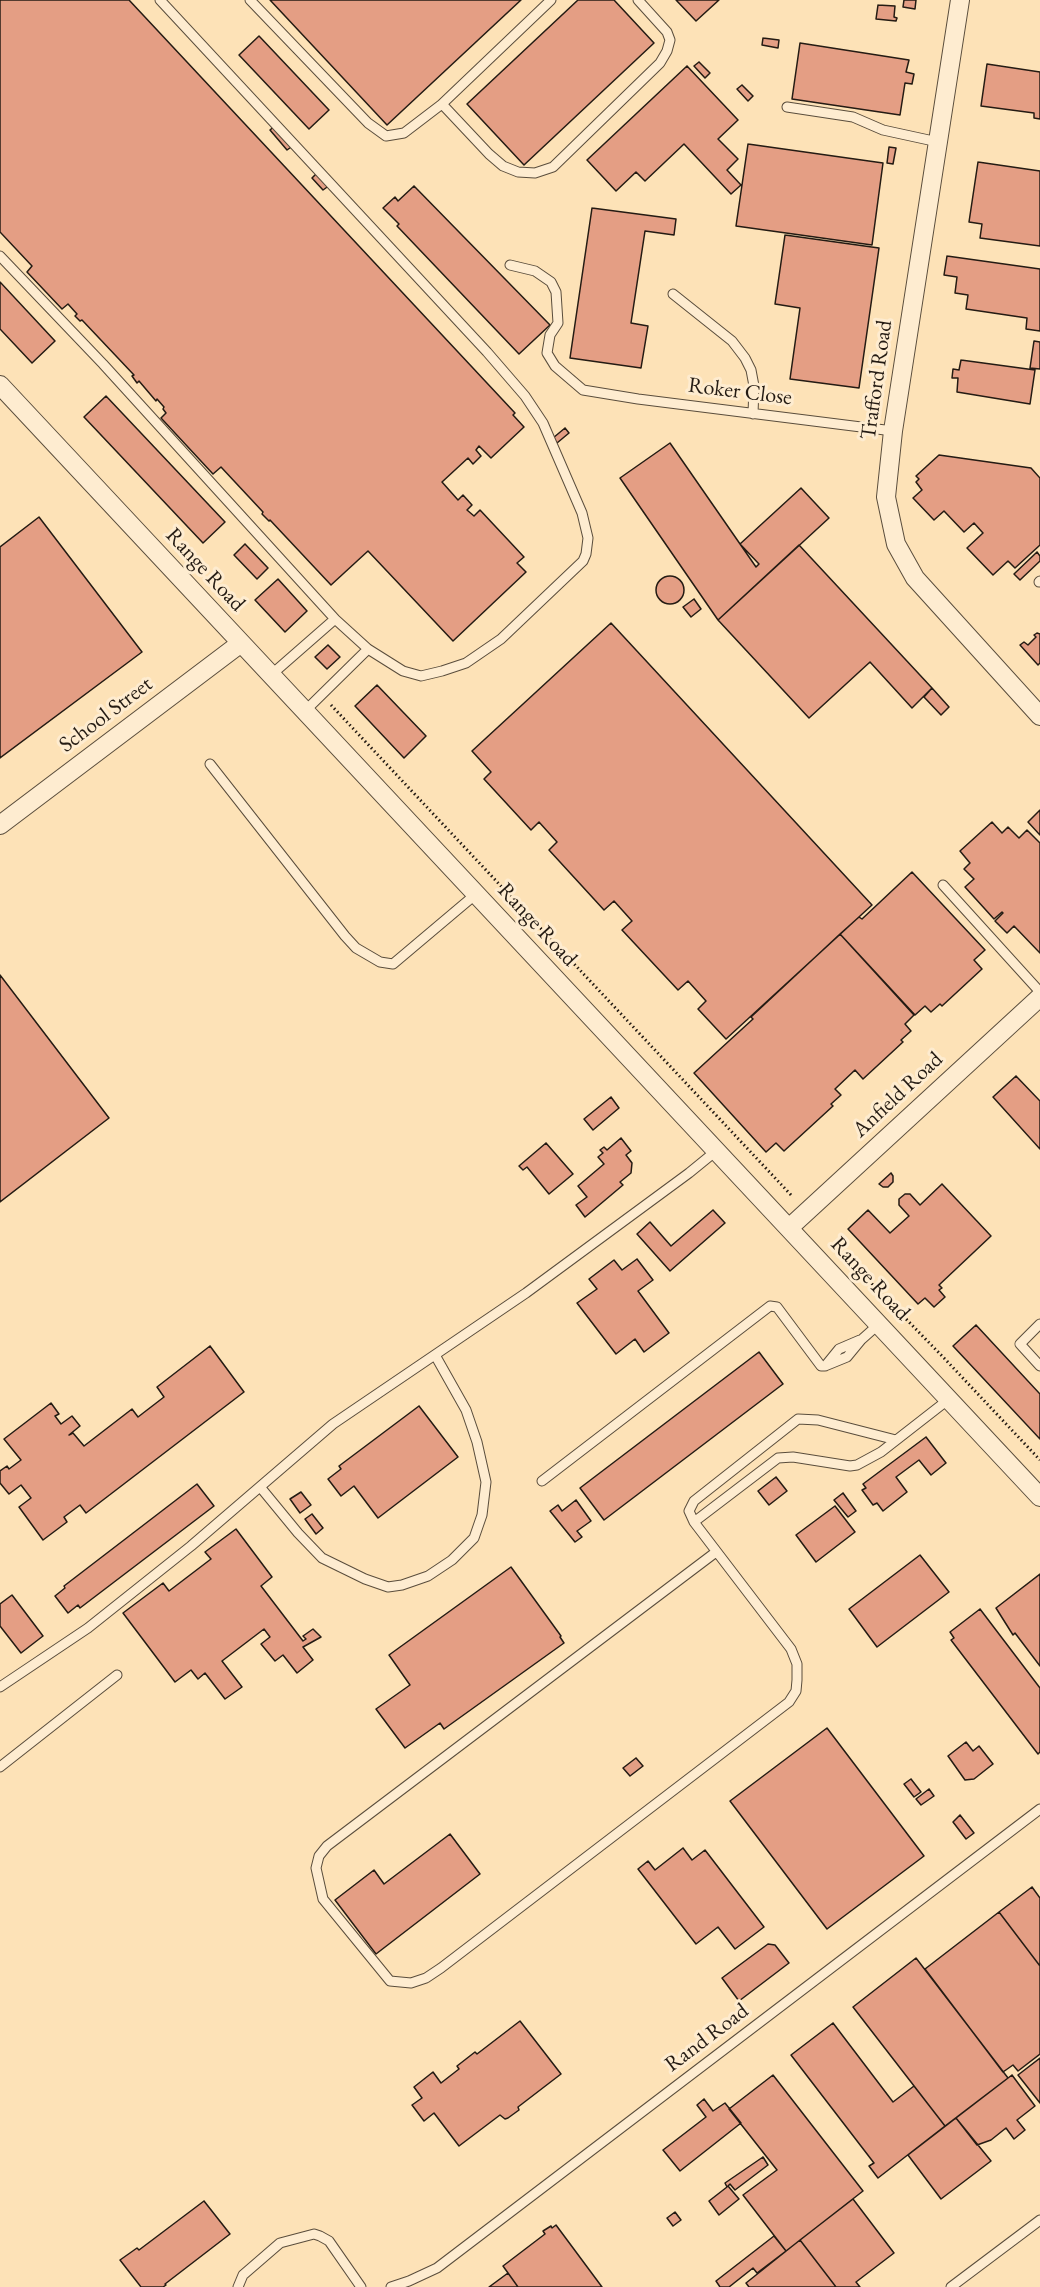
<!DOCTYPE html>
<html>
<head>
<meta charset="utf-8">
<style>
	body { margin:0 }
	canvas { display:block; background:#fde2b7 }
</style>
</head>
<body>
<canvas width="1040" height="2287"></canvas>
<script>
const g = document.querySelector('canvas').getContext('2d');
g.lineJoin = 'round';
function fill(path, color) {
  g.fillStyle = color;
  g.fill(path, 'evenodd');
}
function toPath(rows) {
  const path = new Path2D();
  for (const r of rows) {
    if (r.length === 3) {
      path.moveTo(r[0] + r[2], r[1]);
      path.arc(r[0], r[1], r[2], 0, 2 * Math.PI);
      continue;
    }
    path.moveTo(r[0], r[1]);
    for (let i = 2; i < r.length; i += 2) path.lineTo(r[i], r[i + 1]);
  }
  return path;
}
function trace(path, color, width, dash) {
  g.strokeStyle = color;
  g.lineWidth = width;
  g.lineCap = dash ? 'butt' : 'round';
  g.setLineDash(dash || []);
  g.stroke(path);
}
function label(font, color, halo, rows, align = 'center') {
  g.font = font + ' "EB Garamond",serif';
  g.lineWidth = 6;
  g.setLineDash([]);
  g.textBaseline = 'middle';
  g.strokeStyle = halo;
  g.fillStyle = color;
  for (const [text, x, y, turn = 0] of rows) {
    g.save();
    g.translate(x, y);
    g.rotate((+turn || 0) * Math.PI / 180);
    g.textAlign = isNaN(turn) ? turn : align;
    if (halo) g.strokeText(text, 0, 0);
    g.fillText(text, 0, 0);
    g.restore();
  }
}
const building = toPath([
	[0,0,129,0,515,413,513,415,524,427,491,458,479,446,476,450,481,456,473,464,468,458,442,482,458,500,463,495,472,505,467,510,474,516,480,510,524,557,517,563,526,572,453,641,368,551,331,585,270,520,269,521,262,514,263,512,221,467,213,474,161,418,166,413,163,409,164,407,157,399,156,401,139,381,137,383,132,376,134,375,82,320,80,321,75,316,77,314,68,304,62,309,27,272,32,266,0,232,0,0],
	[270,0,521,0,387,125,270,0],
	[578,0,614,0,654,43,524,165,467,104,578,0],
	[676,0,719,0,696,21,676,0],
	[904,0,916,0,915,9,903,7,904,0],
	[878,5,895,6,894,17,897,18,896,21,876,19,878,5],
	[259,36,329,110,309,129,239,55,259,36],
	[763,38,779,40,778,48,762,45,763,38],
	[800,43,909,60,906,72,914,74,912,84,905,83,900,115,792,99,800,43],
	[699,62,710,73,705,78,694,66,699,62],
	[987,64,1040,72,1040,119,1034,118,1034,113,981,106,987,64],
	[687,66,738,120,718,139,738,159,727,170,741,185,731,194,684,144,645,181,636,172,616,191,587,160,687,66],
	[742,85,753,96,748,101,737,89,742,85],
	[277,124,294,145,287,150,270,130,277,124],
	[748,144,883,163,872,245,736,226,748,144],
	[889,147,896,148,893,164,887,163,889,147],
	[978,162,1040,171,1040,246,980,238,982,224,969,222,978,162],
	[318,172,330,185,323,190,312,178,318,172],
	[414,186,550,325,519,354,397,226,399,224,383,208,395,197,398,201,414,186],
	[592,208,676,219,674,235,645,231,631,323,648,326,641,368,570,358,592,208],
	[785,235,879,248,859,388,790,379,800,308,775,304,785,235],
	[947,256,1040,269,1040,331,1026,329,1027,318,966,309,968,295,955,293,957,277,944,275,947,256],
	[0,282,55,341,32,363,0,329,0,282],
	[1034,341,1040,342,1040,369,1030,368,1034,341],
	[961,360,1035,370,1030,404,957,392,958,378,952,378,953,369,959,370,961,360],
	[106,396,225,522,203,543,84,417,106,396],
	[565,428,569,433,557,443,553,438,565,428],
	[670,443,756,567,759,564,740,544,801,488,829,518,718,620,620,478,670,443],
	[939,455,1031,468,1040,478,1040,545,1015,568,1008,561,993,575,967,548,983,533,974,523,964,532,944,511,934,520,913,498,922,490,916,482,919,479,916,476,939,455],
	[39,517,142,652,0,758,0,547,39,517],
	[245,544,268,568,257,579,234,555,245,544],
	[799,545,932,688,912,708,870,662,809,718,718,620,799,545],
	[1037,552,1040,556,1040,561,1020,580,1014,574,1037,552],
	[670,590,14],
	[278,579,307,611,285,632,255,600,278,579],
	[694,599,701,609,691,617,683,607,694,599],
	[611,623,872,905,726,1039,698,1009,706,1001,688,981,678,990,622,930,632,921,614,901,604,910,549,850,557,842,539,822,531,830,484,779,491,772,472,751,611,623],
	[1037,633,1040,634,1040,663,1038,665,1020,645,1024,642,1028,645,1036,637,1034,635,1037,633],
	[328,645,340,657,327,669,315,657,328,645],
	[377,685,426,736,404,758,355,706,377,685],
	[932,688,949,707,941,715,924,697,932,688],
	[1040,810,1040,835,1028,822,1040,810],
	[992,822,1002,833,1008,827,1019,838,1027,830,1040,843,1040,953,1014,926,1007,933,995,921,1003,913,1002,912,994,919,965,887,974,879,964,869,970,863,960,851,992,822],
	[912,872,985,950,974,960,982,969,942,1006,940,1004,931,1012,925,1006,915,1015,840,934,859,917,862,919,912,872],
	[840,934,914,1015,905,1024,911,1031,901,1040,903,1042,863,1079,855,1070,835,1089,841,1095,831,1104,833,1106,784,1151,776,1143,766,1152,694,1073,753,1019,751,1017,840,934],
	[0,975,109,1118,0,1202,0,975],
	[1016,1076,1040,1101,1040,1149,993,1097,1016,1076],
	[611,1097,619,1108,593,1130,584,1119,611,1097],
	[621,1138,631,1151,626,1155,632,1163,631,1173,620,1182,623,1185,585,1217,576,1205,587,1197,578,1186,604,1164,598,1157,603,1153,600,1150,604,1147,607,1150,621,1138],
	[546,1143,573,1174,549,1194,527,1167,523,1170,519,1166,546,1143],
	[891,1173,893,1176,893,1182,888,1187,883,1187,879,1184,891,1173],
	[942,1184,991,1236,939,1285,942,1288,939,1290,945,1297,934,1307,925,1298,918,1304,848,1229,868,1210,890,1233,909,1216,899,1205,899,1199,905,1194,910,1194,920,1205,942,1184],
	[713,1210,725,1223,670,1271,637,1234,650,1222,671,1246,713,1210],
	[637,1259,653,1280,638,1291,669,1333,644,1352,635,1339,616,1354,577,1303,597,1289,589,1279,614,1260,622,1270,637,1259],
	[976,1325,1040,1394,1040,1439,953,1346,976,1325],
	[210,1346,244,1392,86,1513,80,1505,64,1517,67,1522,43,1540,19,1507,31,1498,21,1485,9,1494,0,1483,0,1471,7,1466,9,1469,21,1460,4,1439,51,1403,59,1414,55,1416,61,1424,72,1416,80,1426,69,1435,73,1433,84,1446,132,1409,138,1417,164,1397,157,1387,210,1346],
	[759,1352,783,1384,604,1520,580,1488,759,1352],
	[419,1406,458,1457,378,1518,354,1486,341,1496,328,1479,341,1469,339,1466,419,1406],
	[926,1437,946,1463,931,1475,919,1460,896,1477,907,1492,883,1511,877,1503,873,1505,862,1490,866,1488,863,1484,926,1437],
	[776,1477,787,1491,769,1505,758,1491,776,1477],
	[197,1484,214,1506,80,1608,78,1605,68,1613,55,1596,65,1588,64,1586,197,1484],
	[301,1492,311,1505,300,1513,290,1499,301,1492],
	[843,1493,856,1511,848,1517,834,1500,843,1493],
	[576,1500,591,1521,577,1531,582,1537,575,1542,550,1511,558,1505,562,1511,576,1500],
	[835,1506,855,1532,816,1562,796,1535,835,1506],
	[312,1514,323,1528,316,1534,305,1519,312,1514],
	[236,1529,272,1577,261,1586,303,1641,306,1639,303,1636,313,1629,321,1637,303,1647,313,1660,297,1673,283,1655,275,1661,261,1644,270,1637,264,1629,222,1661,242,1687,225,1699,205,1673,198,1679,191,1670,175,1682,123,1613,163,1583,169,1591,211,1559,205,1552,236,1529],
	[920,1555,949,1592,877,1647,849,1609,920,1555],
	[511,1567,561,1636,560,1637,564,1643,444,1729,440,1723,405,1748,376,1709,410,1685,389,1655,511,1567],
	[1040,1574,1040,1666,1015,1633,1013,1635,996,1608,1040,1574],
	[12,1595,43,1636,21,1653,0,1626,0,1604,12,1595],
	[980,1609,1040,1688,1040,1752,1038,1754,951,1640,954,1638,950,1632,980,1609],
	[827,1728,924,1856,827,1929,730,1801,827,1728],
	[966,1742,973,1751,979,1746,993,1764,974,1779,965,1780,948,1756,966,1742],
	[636,1758,643,1766,630,1776,623,1768,636,1758],
	[911,1779,921,1792,914,1797,904,1784,911,1779],
	[929,1789,934,1796,921,1805,916,1799,929,1789],
	[960,1815,974,1833,966,1839,953,1822,960,1815],
	[450,1834,480,1874,376,1954,335,1900,374,1870,384,1884,450,1834],
	[683,1848,692,1860,705,1850,764,1927,735,1949,718,1927,696,1944,638,1869,648,1861,655,1870,683,1848],
	[1032,1887,1040,1898,1040,1966,999,1912,1032,1887],
	[999,1912,1040,1966,1040,2054,1018,2071,1013,2065,1003,2072,925,1969,999,1912],
	[768,1944,775,1945,789,1963,739,2001,722,1978,768,1944],
	[916,1958,1008,2078,945,2126,853,2007,916,1958],
	[520,2021,561,2074,518,2107,519,2110,508,2118,505,2119,500,2115,459,2146,434,2113,424,2121,412,2105,422,2098,414,2087,433,2072,441,2083,459,2069,457,2066,475,2052,477,2054,520,2021],
	[833,2023,893,2102,914,2086,945,2126,878,2178,869,2166,874,2163,791,2055,833,2023],
	[1040,2058,1040,2103,1018,2075,1040,2058],
	[773,2075,863,2191,786,2251,743,2195,777,2170,729,2109,773,2075],
	[1012,2075,1035,2106,1017,2120,1025,2130,1014,2139,1006,2128,991,2140,977,2145,956,2118,1012,2075],
	[704,2099,713,2111,725,2103,741,2123,680,2171,663,2150,706,2117,697,2105,704,2099],
	[956,2118,991,2161,941,2199,908,2155,956,2118],
	[763,2157,768,2165,735,2190,730,2184,728,2186,739,2199,719,2215,709,2201,727,2187,725,2183,763,2157],
	[853,2199,894,2253,856,2282,860,2287,836,2287,800,2240,853,2199],
	[204,2201,230,2234,165,2284,166,2285,163,2287,141,2287,120,2260,137,2248,139,2250,204,2201],
	[675,2212,681,2220,673,2226,667,2218,675,2212],
	[556,2225,602,2287,518,2287,503,2266,545,2234,543,2231,551,2226,552,2228,556,2225],
	[774,2236,786,2251,757,2273,753,2268,729,2287,720,2287,716,2281,774,2236],
	[800,2240,836,2287,749,2287,746,2283,800,2240],
	[508,2273,518,2287,489,2287,508,2273]
]);
fill(building, '#e49e84');
trace(building, '#241b13', 1.5);
const lane = toPath([
	[250,0,368,123,386,136,404,133,442,104,551,0],
	[442,104,489,154,503,166,518,172,535,173,553,167,660,63,667,51,670,40,667,32,638,0],
	[787,107,853,117,883,130,938,142],
	[0,256,103,364,335,619,368,649,403,671,421,676,442,671,466,663,501,639,583,561,586,554,588,538,582,513,543,423,525,396,487,352,160,0],
	[510,265,535,271,551,282,556,292,558,323,550,335,547,353,555,366,583,390,638,399,893,431],
	[673,294,732,341,745,358,751,370,754,386,753,414],
	[1039,582,1040,581],
	[271,675,335,619],
	[305,711,368,649],
	[210,764,345,936,356,948,380,962,393,964,476,894],
	[943,885,1040,992],
	[1040,1324,1020,1344,1040,1366],
	[826,1365,839,1349,860,1340],
	[825,1366,847,1357,861,1340,879,1324],
	[542,1481,770,1306,777,1307,821,1366,825,1366],
	[261,1488,298,1533,322,1558,365,1579,388,1587,402,1585,428,1576,452,1560,474,1538,482,1515,486,1482,477,1442,466,1410,435,1355],
	[694,1522,778,1458,793,1457,850,1466,857,1465,881,1452,949,1399],
	[716,1552,327,1846,319,1856,316,1868,323,1899,390,1981,411,1983,426,1978,441,1968,789,1702,796,1691,797,1680,797,1664,791,1649,694,1522,689,1511,694,1501,798,1419,818,1420,896,1440],
	[0,1687,88,1628,191,1546,333,1424,526,1293,689,1173,716,1151],
	[0,1767,117,1675],
	[238,2287,243,2275,280,2243,314,2234,320,2236,329,2241,361,2287],
	[391,2287,409,2281,437,2268,1040,1809],
	[951,2287,1040,2220]
]);
const street = toPath([
	[960,0,893,431,886,497,896,544,915,578,1040,716],
	[0,385,1040,1497],
	[0,825,241,643],
	[789,1228,1040,997]
]);
trace(lane, '#5a4d3c', 11);
trace(street, '#5a4d3c', 20);
trace(toPath([
	[331,705,792,1196],
	[834,1245,944,1358,1040,1460]
]), '#241b13', 3, [1.5, 3]);
trace(lane, '#feecd0', 9);
trace(street, '#feecd0', 18);
label('22px', '#241b13', '#feecd0', [
	["Trafford Road",877,380,-82],
	["Roker Close",740,392,7],
	["Range Road",205,570,47],
	["School Street",106,715,-37],
	["Range Road",537,925,47],
	["Anfield Road",898,1095,-43],
	["Range Road",870,1279,47],
	["Rand Road",707,2038,-37]
]);
</script>
</body>
</html>
